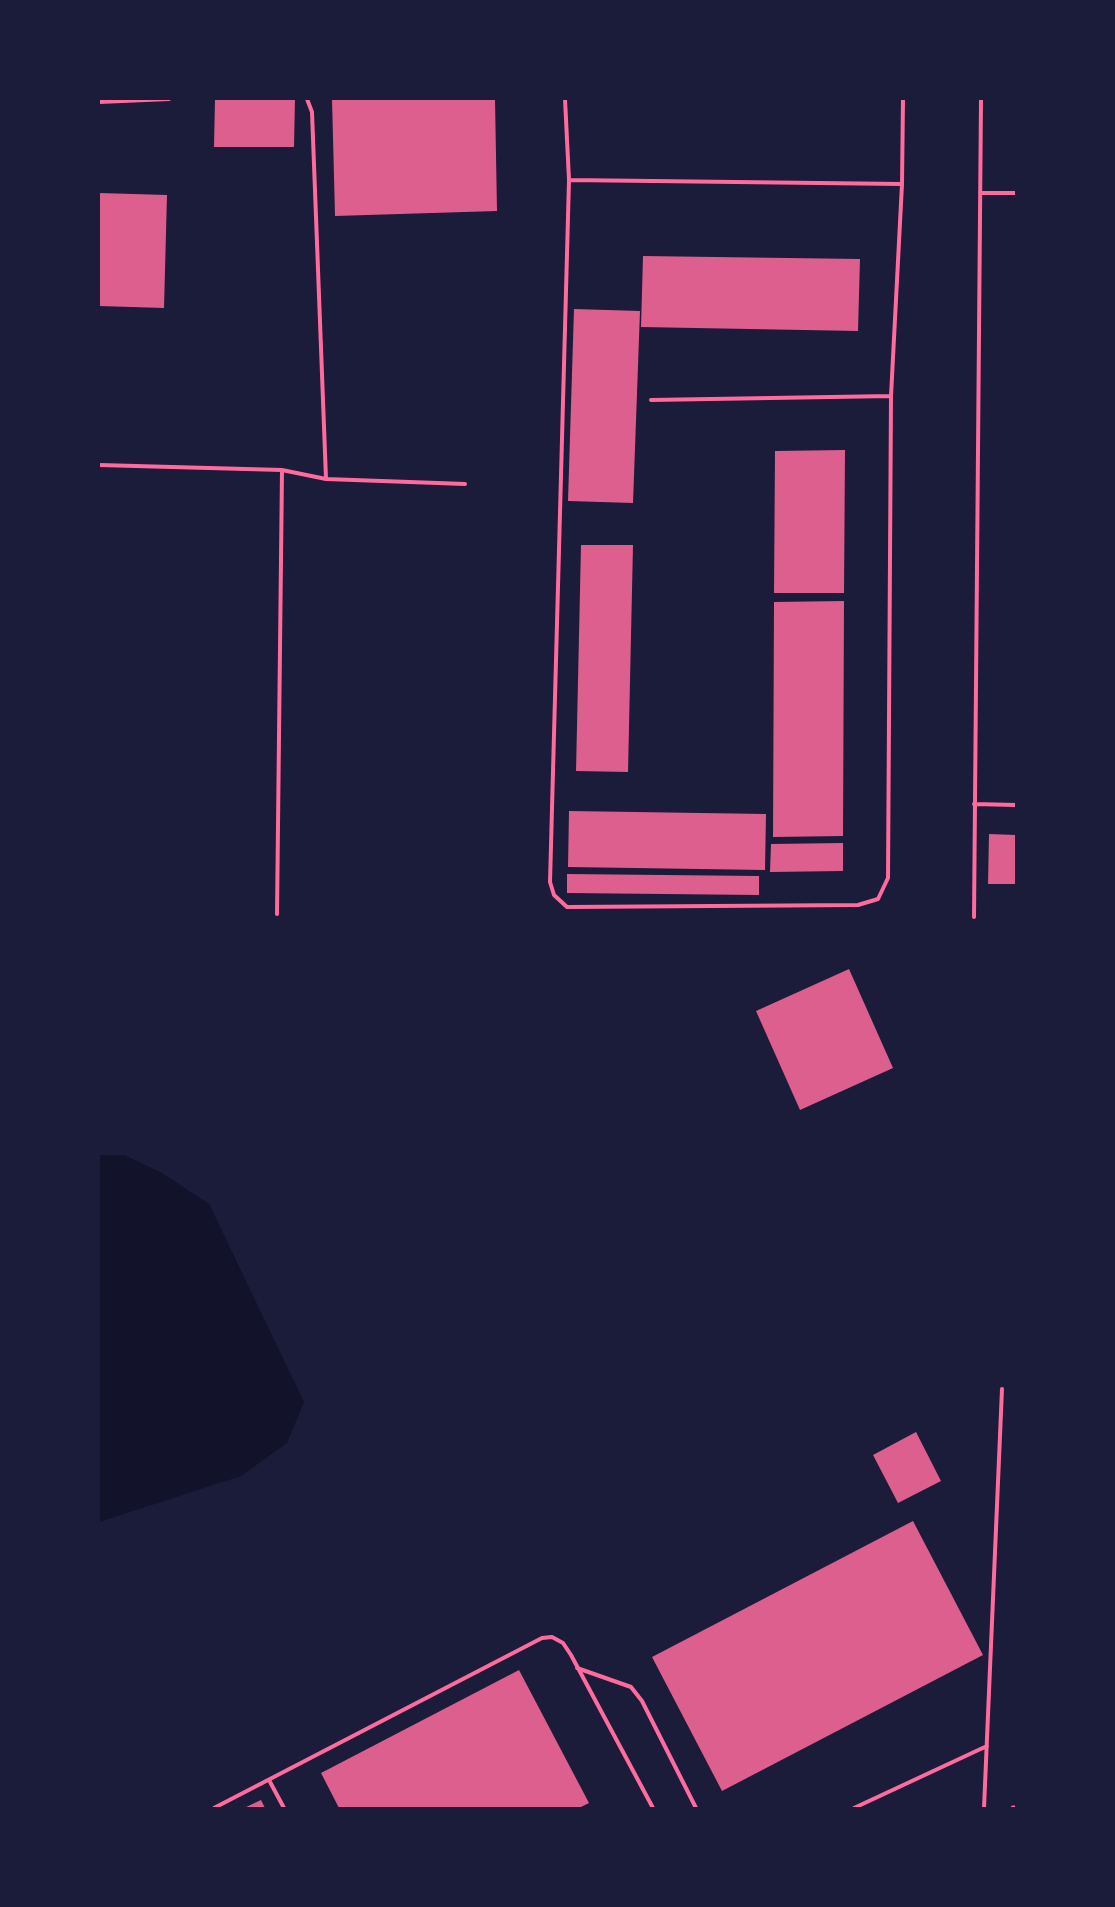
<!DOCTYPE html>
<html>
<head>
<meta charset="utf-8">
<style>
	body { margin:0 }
	#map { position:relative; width:1115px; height:1907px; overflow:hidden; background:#1b1b3a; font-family:"Exo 2",sans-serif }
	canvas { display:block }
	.frame { position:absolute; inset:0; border:100px solid #1b1b3a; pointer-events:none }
</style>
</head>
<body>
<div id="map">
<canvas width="1115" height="1907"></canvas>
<div class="frame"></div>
</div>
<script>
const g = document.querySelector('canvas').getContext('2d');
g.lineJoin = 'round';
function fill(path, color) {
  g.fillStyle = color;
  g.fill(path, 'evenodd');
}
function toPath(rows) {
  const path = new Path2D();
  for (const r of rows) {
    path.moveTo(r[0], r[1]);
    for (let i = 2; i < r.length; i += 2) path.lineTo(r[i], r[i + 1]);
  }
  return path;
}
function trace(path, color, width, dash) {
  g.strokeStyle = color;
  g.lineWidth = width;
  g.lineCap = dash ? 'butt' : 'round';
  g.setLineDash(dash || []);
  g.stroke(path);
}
fill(toPath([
	[99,1155,124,1155,162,1173,209,1204,304,1402,287,1443,241,1476,99,1522]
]), '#12122b');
fill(toPath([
	[215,99,295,99,294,147,214,147],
	[332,99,495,99,497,211,335,216],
	[99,193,167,195,164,308,99,306],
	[643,256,860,259,858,331,641,327],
	[574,309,640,311,633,503,568,501],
	[845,450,844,593,774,593,775,451],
	[581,545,633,545,628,772,576,771],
	[844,601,843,836,773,837,774,602],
	[569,811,766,814,765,870,568,867],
	[989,834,1016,835,1016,884,988,884],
	[843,843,843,871,770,872,771,844],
	[567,874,759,876,759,895,567,893],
	[849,969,893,1068,800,1110,756,1011],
	[916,1432,941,1481,898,1503,873,1455],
	[913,1521,983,1655,722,1791,652,1657],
	[519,1670,589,1803,579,1808,339,1808,321,1773],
	[261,1800,265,1808,244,1808]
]), '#dd5f8e');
trace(toPath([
	[307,99,312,112,326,479],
	[565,99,569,180,550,882,554,895,567,907,858,905,878,899,888,878,891,396,902,184,903,99],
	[99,102,169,99],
	[569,180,902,184],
	[980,193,1016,193],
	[651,400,891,396],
	[99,465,282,470,326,479,465,484],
	[974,804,1016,805],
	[277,914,282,470],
	[974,917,981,99],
	[577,1668,631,1687,642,1701,696,1808],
	[269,1780,284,1808],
	[214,1808,542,1638,552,1637,563,1643,571,1655,653,1808],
	[854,1808,987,1746],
	[984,1808,1002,1389]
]), '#ff6b9d', 4);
trace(toPath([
	[1013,1808,1016,1808]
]), '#ff6b9d', 5);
</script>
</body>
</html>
